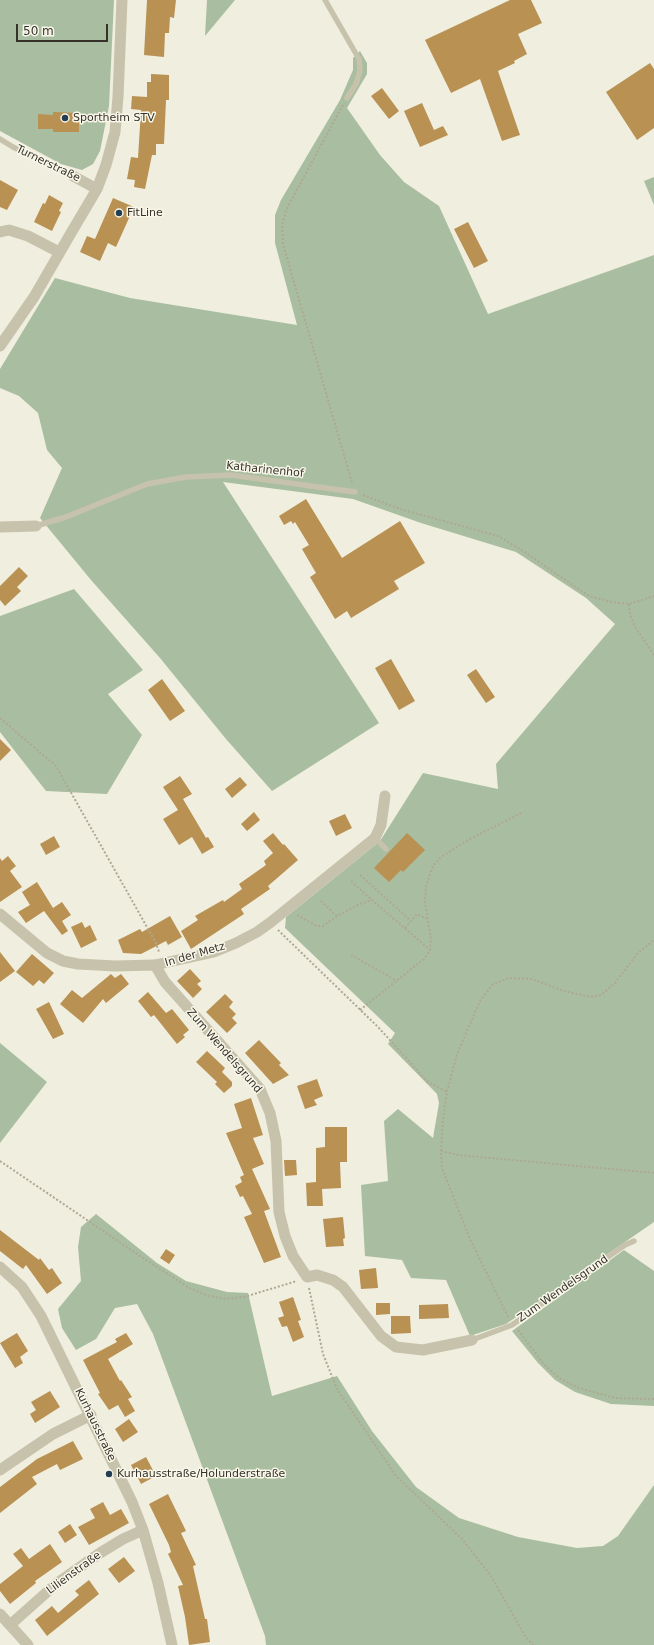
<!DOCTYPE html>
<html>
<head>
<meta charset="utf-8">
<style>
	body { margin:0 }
	#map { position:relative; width:654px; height:1645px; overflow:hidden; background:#f0eede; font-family:"DejaVu Sans",sans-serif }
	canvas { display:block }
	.scale { position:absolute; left:16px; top:24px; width:92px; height:18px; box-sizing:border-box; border:2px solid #36322a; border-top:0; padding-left:5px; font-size:12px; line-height:14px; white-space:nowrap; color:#36322a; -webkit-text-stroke:3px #f8f7ea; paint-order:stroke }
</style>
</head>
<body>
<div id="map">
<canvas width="654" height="1645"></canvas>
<div class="scale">50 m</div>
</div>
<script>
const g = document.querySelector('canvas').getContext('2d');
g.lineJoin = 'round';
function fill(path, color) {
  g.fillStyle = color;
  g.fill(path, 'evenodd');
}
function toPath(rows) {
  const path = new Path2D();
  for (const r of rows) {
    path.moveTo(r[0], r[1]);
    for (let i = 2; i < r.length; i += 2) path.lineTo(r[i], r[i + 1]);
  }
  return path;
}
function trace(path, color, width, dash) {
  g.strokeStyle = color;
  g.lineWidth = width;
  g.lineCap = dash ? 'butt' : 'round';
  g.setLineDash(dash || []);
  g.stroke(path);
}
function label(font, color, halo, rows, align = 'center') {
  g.font = font + ' "DejaVu Sans",sans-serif';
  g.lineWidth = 3;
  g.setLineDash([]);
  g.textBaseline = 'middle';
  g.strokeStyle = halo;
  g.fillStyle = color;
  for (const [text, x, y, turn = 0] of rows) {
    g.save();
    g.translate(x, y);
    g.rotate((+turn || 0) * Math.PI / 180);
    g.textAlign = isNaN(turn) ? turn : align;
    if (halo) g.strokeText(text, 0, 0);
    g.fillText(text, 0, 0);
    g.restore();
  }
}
fill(toPath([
	[0,0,114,0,109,106,100,151,93,164,82,170,61,164,0,131],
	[207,0,235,0,205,36],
	[360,51,367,63,367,74,347,108,380,155,404,182,439,206,488,314,654,255,654,1222,506,1324,470,1336,446,1280,411,1278,402,1260,365,1256,361,1185,388,1181,384,1121,398,1109,433,1138,439,1103,437,1094,388,1044,395,1033,285,928,286,917,380,841,423,773,498,789,496,764,615,624,586,598,516,552,421,523,353,499,223,482,379,723,272,791,226,739,160,658,91,580,40,518,62,468,47,450,38,413,19,396,0,388,0,369,55,278,130,298,297,325,275,243,275,215,281,200,340,100,353,70,353,58],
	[654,177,654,205,644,181],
	[74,589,143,670,108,694,142,735,107,794,46,791,0,732,0,616],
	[0,1043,47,1082,0,1143],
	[96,1214,157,1263,186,1281,227,1292,248,1293,272,1396,337,1376,372,1431,416,1487,459,1518,518,1537,577,1548,603,1546,618,1536,654,1485,654,1645,266,1645,265,1636,153,1334,137,1304,115,1308,96,1339,76,1350,62,1328,58,1309,81,1281,78,1247,81,1227],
	[624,1250,654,1271,654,1406,611,1404,575,1392,555,1380,538,1363,512,1331]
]), '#a9bea0');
fill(toPath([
	[147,0,176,0,174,18,170,17,169,33,165,33,164,57,144,55],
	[510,0,531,0,542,23,518,34,527,54,514,61,515,63,498,71,520,135,502,141,480,79,451,93,425,40],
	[650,63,654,69,654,128,637,140,606,92],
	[151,74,169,75,169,100,166,100,164,144,156,144,156,155,152,155,145,189,134,187,135,180,127,179,131,157,138,158,141,110,131,109,132,96,147,97,147,82,151,82],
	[382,88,399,111,389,119,371,96],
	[422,103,434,130,443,126,448,135,420,147,404,111],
	[53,112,79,113,79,132,53,132,53,129,38,129,38,114,53,115],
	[0,180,18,190,7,210,0,207],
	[49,195,63,203,59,211,61,212,52,231,34,222,43,203,45,204],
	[113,198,134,207,116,247,108,243,100,261,80,252,87,236,95,239],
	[468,222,488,261,474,268,454,229],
	[306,499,342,558,400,521,425,563,394,581,399,589,351,618,347,611,335,619,310,577,316,573,302,549,309,545,295,522,293,524,291,521,284,525,279,516],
	[19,567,28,576,17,587,21,591,5,606,0,600,0,586],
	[391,659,415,701,399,710,375,668],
	[476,669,495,697,486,703,467,675],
	[162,679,185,711,170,721,148,690],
	[0,739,11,750,0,761],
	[180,776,192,794,183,799,206,838,208,837,214,847,202,854,192,837,179,845,163,819,178,810,163,787],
	[240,777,247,785,232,798,225,789],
	[254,812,260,820,247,831,241,824],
	[345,814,352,828,336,836,329,821],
	[273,833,283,845,284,844,298,860,268,886,270,889,241,909,244,914,191,949,181,931,198,920,195,916,223,900,224,902,242,889,239,884,266,865,264,861,273,853,263,841],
	[407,833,425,850,403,872,401,870,389,882,374,868],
	[54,836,60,847,46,855,40,844],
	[8,856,16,866,10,871,22,887,0,902,0,858,2,861],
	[37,882,53,908,62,902,71,915,62,921,68,931,62,935,44,911,26,923,18,912,30,905,22,892],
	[170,916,182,937,168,945,166,941,141,954,123,953,118,940,140,929,142,932],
	[82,922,85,928,90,925,97,940,81,948,71,927],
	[0,952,15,971,0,982],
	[32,954,54,973,44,984,39,980,33,986,16,972],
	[190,969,201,981,197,984,202,989,193,998,177,981],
	[111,974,115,978,121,974,129,984,106,1003,103,999,83,1023,60,1004,72,990,82,998],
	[148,992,166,1013,172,1009,189,1030,183,1035,185,1037,177,1044,154,1015,151,1017,138,1001],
	[225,994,233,1002,229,1007,236,1014,232,1018,237,1023,227,1033,206,1012],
	[49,1002,64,1034,53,1039,36,1009],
	[259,1040,281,1063,279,1065,289,1075,273,1084,245,1053],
	[207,1051,225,1068,222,1072,232,1082,232,1086,224,1093,215,1084,217,1082,196,1062],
	[317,1079,323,1096,314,1100,317,1105,305,1109,297,1086],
	[251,1098,263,1135,253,1138,264,1164,252,1169,270,1209,264,1211,281,1257,264,1263,244,1217,252,1214,243,1196,240,1197,235,1186,242,1182,240,1177,244,1175,226,1133,242,1128,234,1104],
	[325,1127,347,1127,347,1162,340,1162,341,1188,322,1189,323,1206,307,1206,306,1183,316,1182,316,1148,325,1147],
	[284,1160,296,1160,297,1175,285,1176],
	[343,1217,345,1238,343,1239,344,1246,326,1247,323,1219],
	[0,1230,39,1260,40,1258,49,1270,52,1268,62,1283,47,1294,26,1265,23,1269,0,1251],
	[166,1249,175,1255,169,1264,160,1258],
	[376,1268,378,1288,361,1289,359,1270],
	[293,1297,301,1320,298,1321,304,1337,293,1342,287,1326,282,1327,278,1318,284,1316,279,1302],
	[376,1303,390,1303,390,1314,376,1315],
	[448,1304,449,1318,419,1319,419,1305],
	[391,1316,410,1316,411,1333,391,1334],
	[17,1333,28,1351,20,1357,23,1363,15,1368,0,1343],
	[126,1333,133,1344,108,1359,120,1381,121,1380,132,1397,128,1399,135,1411,125,1417,118,1405,109,1410,98,1394,100,1393,83,1360,117,1342,115,1339],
	[50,1391,60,1407,35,1423,30,1414,36,1410,31,1402],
	[129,1419,138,1432,123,1442,115,1429],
	[73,1441,83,1459,60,1470,57,1464,32,1477,37,1484,0,1513,0,1487,37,1459],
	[146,1457,156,1476,141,1484,131,1465],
	[168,1494,186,1531,181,1533,196,1565,193,1566,205,1619,207,1619,210,1642,189,1645,185,1617,178,1586,183,1585,168,1554,171,1552,169,1545,149,1504],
	[103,1502,110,1515,121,1509,129,1523,89,1545,78,1527,95,1518,90,1509],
	[70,1524,77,1535,65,1543,58,1532],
	[50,1544,62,1562,35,1581,36,1583,10,1604,0,1591,0,1584,23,1566,13,1554,21,1548,29,1559],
	[124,1557,135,1571,119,1583,108,1569],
	[89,1580,99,1594,47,1636,35,1620,52,1606,58,1613,79,1595,75,1591]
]), '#b99153');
trace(toPath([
	[343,105,287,208,282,225,283,244,352,483],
	[363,495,400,509,498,536,520,549,589,596,612,602,629,604,654,596],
	[629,604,630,615,635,627,654,655],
	[0,718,56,766,156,943,159,952],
	[360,875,411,921],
	[351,881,372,900],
	[321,901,337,916],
	[297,915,317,926,323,926,337,916,360,904,372,900,430,950],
	[405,928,417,914,427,919],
	[278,930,378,1027,428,1082,447,1092],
	[351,955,397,981],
	[360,1010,424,959,430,950,431,938,425,903,426,886,433,866,441,857,468,840,523,812],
	[441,1151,458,1155,654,1173],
	[0,1161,140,1256,191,1289,209,1296,226,1299,244,1297,297,1281],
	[309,1288,323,1354,337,1389,396,1476,462,1539,491,1576,525,1636,533,1645],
	[508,1317,470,1239,442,1168,441,1151,443,1119,447,1092,457,1054,480,1001,492,985,508,978,532,979,564,991,590,997,601,995,614,984,637,954,654,940],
	[518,1330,543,1363,559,1378,579,1388,615,1398,654,1399]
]), '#aea892', 2, [2, 2]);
trace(toPath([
	[325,0,359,59,360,71,356,84,347,98],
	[0,139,13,147,73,176],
	[36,526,66,517,147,484,186,477,231,475,355,492],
	[375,838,386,849],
	[472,1340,512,1325,572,1282,625,1245,634,1241]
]), '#c7c2ab', 5.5);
trace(toPath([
	[73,176,97,189],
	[0,232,9,230,28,236,59,252],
	[0,346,34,297,71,233,97,189,106,165,115,132,118,97,122,0],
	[0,527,36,526],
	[0,914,47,953,63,961,78,964,115,966,155,965,214,952,236,943,257,932,271,922,375,838,381,825,385,796],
	[155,965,165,982,260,1089,270,1113,276,1141,279,1212,285,1236,293,1256,307,1277,317,1275,333,1280,343,1287,381,1336,396,1347,423,1350,472,1340],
	[0,1267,22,1287,41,1316,132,1502,143,1530,158,1583,172,1645],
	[0,1470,53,1434,91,1415],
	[0,1614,28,1645],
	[10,1625,56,1584,100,1553,123,1539,143,1530]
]), '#c7c2ab', 11);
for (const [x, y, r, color] of [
	[65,118,4,"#233e53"],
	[119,213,4,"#233e53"],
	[109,1474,4,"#233e53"]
]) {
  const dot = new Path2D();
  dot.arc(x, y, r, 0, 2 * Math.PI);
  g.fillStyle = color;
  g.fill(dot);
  trace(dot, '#f8f7ea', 1.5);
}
label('11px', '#36322a', '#f8f7ea', [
	["Sportheim STV",73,118],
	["FitLine",127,213],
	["Kurhausstraße/Holunderstraße",117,1474]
], 'left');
label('11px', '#36322a', '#f8f7ea', [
	["Turnerstraße",48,164,26],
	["Katharinenhof",265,470,6],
	["In der Metz",195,955,-16],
	["Zum Wendelsgrund",224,1051,49],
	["Zum Wendelsgrund",563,1289,-35],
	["Kurhausstraße",95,1425,64],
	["Lilienstraße",74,1573,-36]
]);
</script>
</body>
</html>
